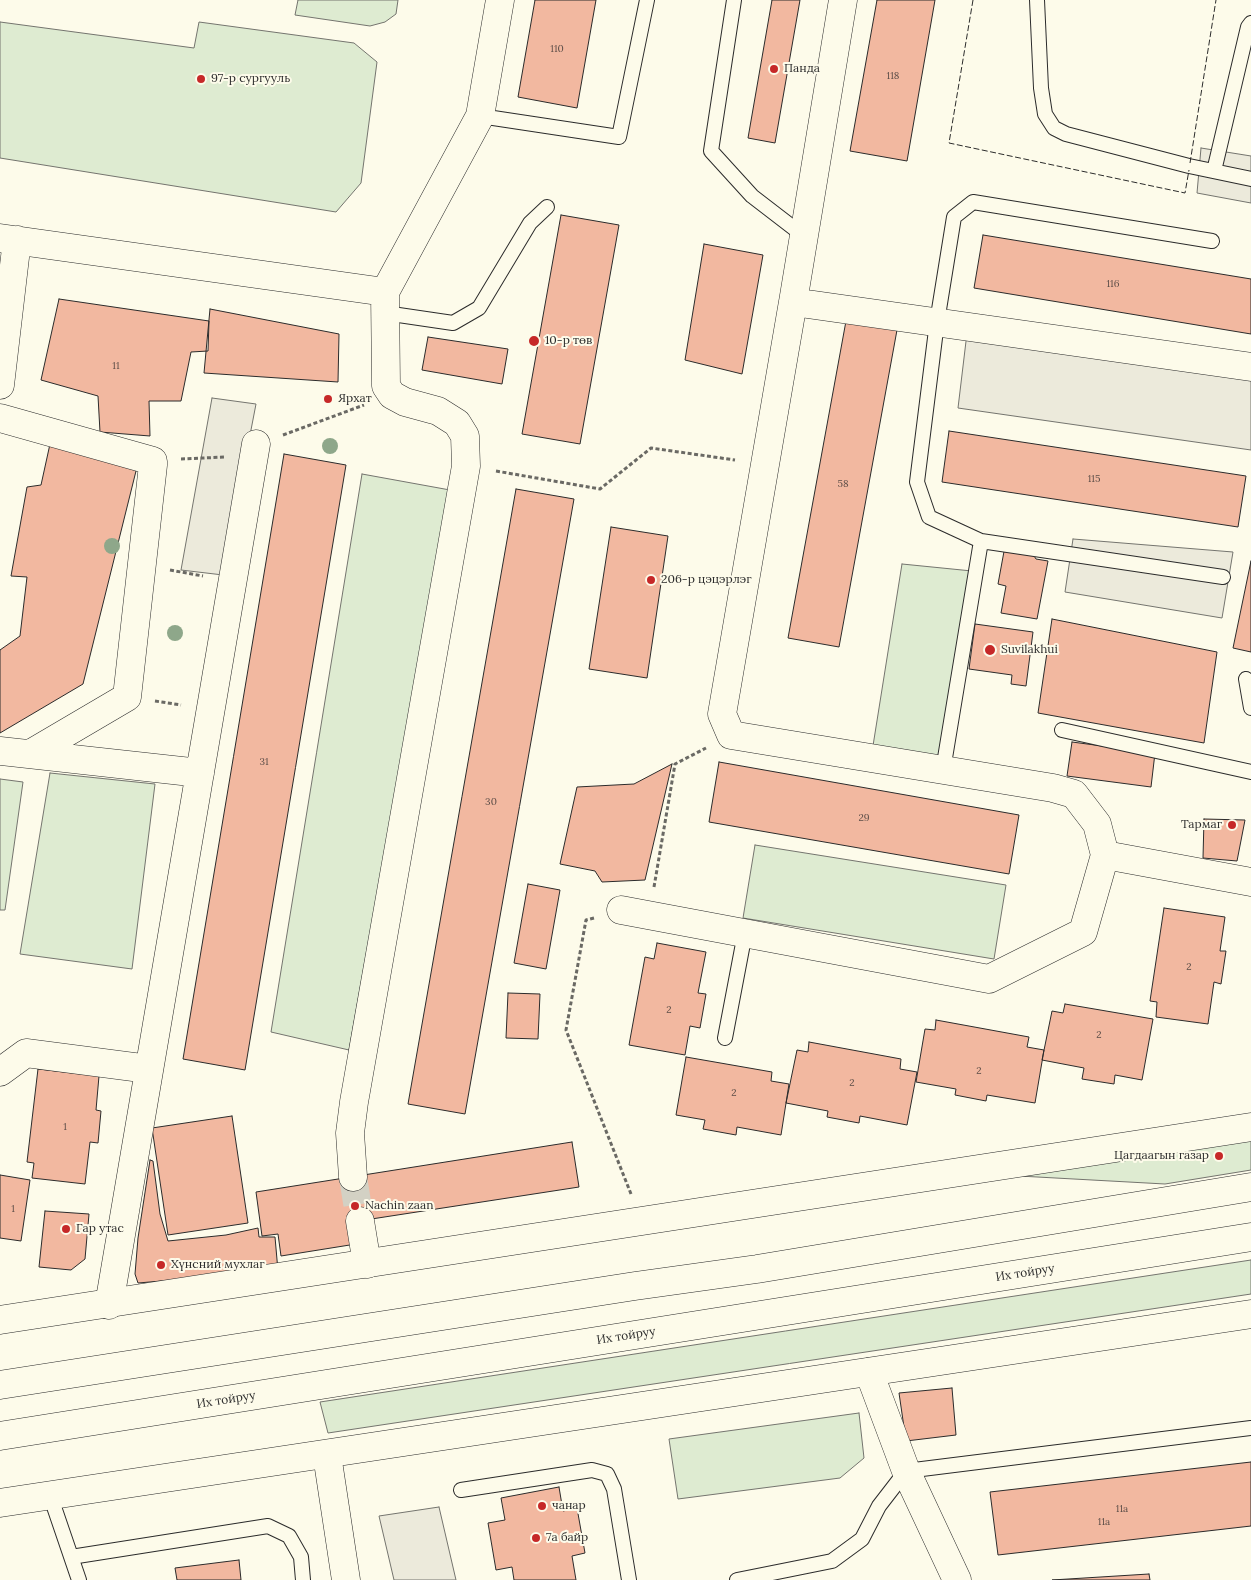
<!DOCTYPE html>
<html>
<head>
<meta charset="utf-8">
<style>
	body { margin:0 }
	canvas { display:block; background:#fdfbea }
</style>
</head>
<body>
<canvas width="1251" height="1580"></canvas>
<script>
const g = document.querySelector('canvas').getContext('2d');
g.lineJoin = 'round';
function fill(path, color) {
  g.fillStyle = color;
  g.fill(path, 'evenodd');
}
function toPath(rows) {
  const path = new Path2D();
  for (const r of rows) {
    path.moveTo(r[0], r[1]);
    for (let i = 2; i < r.length; i += 2) path.lineTo(r[i], r[i + 1]);
  }
  return path;
}
function trace(path, color, width, dash) {
  g.strokeStyle = color;
  g.lineWidth = width;
  g.lineCap = dash ? 'butt' : 'round';
  g.setLineDash(dash || []);
  g.stroke(path);
}
function label(font, color, halo, rows, align = 'center') {
  g.font = font + ' Lora,serif';
  g.lineWidth = 4;
  g.setLineDash([]);
  g.textBaseline = 'middle';
  g.strokeStyle = halo;
  g.fillStyle = color;
  for (const [text, x, y, turn = 0] of rows) {
    g.save();
    g.translate(x, y);
    g.rotate((+turn || 0) * Math.PI / 180);
    g.textAlign = isNaN(turn) ? turn : align;
    if (halo) g.strokeText(text, 0, 0);
    g.fillText(text, 0, 0);
    g.restore();
  }
}
const green = toPath([
	[298,0,398,0,396,14,385,22,370,26,295,15,298,0],
	[0,22,194,48,199,22,354,43,377,62,361,183,336,212,0,158,0,22],
	[362,474,450,490,349,1050,271,1032,362,474],
	[902,564,972,571,940,764,872,752,902,564],
	[50,773,155,784,132,969,20,954,50,773],
	[0,779,23,782,5,910,0,910,0,779],
	[755,845,1006,885,994,959,743,918,755,845],
	[1251,1137,1251,1170,1165,1184,1019,1176,1251,1137],
	[1251,1260,1251,1294,328,1433,320,1402,1251,1260],
	[859,1413,864,1458,840,1478,678,1499,669,1439,859,1413]
]);
fill(green, '#deebd1');
trace(green, '#74746e', 1);
const parking = toPath([
	[1201,148,1251,156,1251,203,1197,193,1201,148],
	[967,333,1251,373,1251,450,958,408,967,333],
	[212,398,256,404,223,575,181,570,212,398],
	[1073,539,1233,552,1222,618,1065,592,1073,539],
	[439,1507,456,1580,394,1580,379,1516,439,1507]
]);
fill(parking, '#eceadb');
trace(parking, '#74746e', 1);
const building = toPath([
	[535,0,596,0,577,108,518,97,535,0],
	[772,0,800,0,775,143,748,138,772,0],
	[877,0,935,0,907,161,850,151,877,0],
	[561,215,619,225,580,444,522,434,561,215],
	[983,235,1251,279,1251,334,974,288,983,235],
	[704,244,763,255,742,374,685,360,704,244],
	[59,299,209,321,208,351,191,352,181,401,149,401,150,436,100,432,98,396,41,380,59,299],
	[210,309,339,334,338,382,204,373,210,309],
	[846,321,897,330,839,647,788,638,846,321],
	[428,337,508,349,502,384,422,370,428,337],
	[949,431,1246,476,1238,527,942,482,949,431],
	[50,444,137,467,83,684,0,733,0,650,20,636,27,577,11,576,27,487,41,485,50,444],
	[284,454,346,465,245,1070,183,1059,284,454],
	[516,489,574,499,465,1114,408,1104,516,489],
	[611,527,668,536,647,678,589,669,611,527],
	[1005,546,1031,551,1036,559,1048,561,1037,619,1001,613,1006,586,998,584,1005,546],
	[1251,561,1251,652,1233,648,1251,561],
	[1052,619,1217,652,1204,743,1038,713,1052,619],
	[975,624,1033,632,1026,686,1011,684,1012,675,969,669,975,624],
	[1072,742,1155,753,1151,787,1067,776,1072,742],
	[719,762,1019,815,1009,874,709,822,719,762],
	[672,764,645,880,602,882,595,871,560,864,577,787,634,784,672,764],
	[1204,819,1245,820,1237,861,1203,858,1204,819],
	[528,884,560,890,546,969,514,963,528,884],
	[1164,908,1225,917,1220,951,1226,951,1221,984,1214,982,1208,1024,1156,1017,1157,1002,1150,1001,1164,908],
	[657,943,706,952,698,993,706,994,700,1028,690,1026,685,1055,629,1045,645,957,654,959,657,943],
	[508,993,540,994,538,1039,506,1038,508,993],
	[1065,1004,1153,1019,1142,1080,1115,1075,1114,1084,1082,1079,1084,1068,1042,1060,1052,1011,1063,1013,1065,1004],
	[936,1020,1029,1037,1027,1047,1044,1050,1035,1103,987,1095,986,1101,955,1095,956,1089,916,1082,925,1029,935,1030,936,1020],
	[809,1042,901,1059,900,1069,917,1072,907,1125,860,1116,859,1123,827,1117,828,1111,786,1103,797,1050,808,1052,809,1042],
	[686,1057,772,1072,771,1081,789,1084,781,1135,737,1127,736,1135,703,1129,705,1120,676,1115,686,1057],
	[38,1069,99,1076,96,1110,101,1111,98,1143,90,1142,85,1184,32,1178,34,1163,27,1162,38,1069],
	[232,1116,248,1223,168,1235,152,1128,232,1116],
	[572,1142,579,1187,352,1222,356,1244,281,1256,278,1234,262,1236,256,1192,572,1142],
	[150,1160,153,1161,160,1214,168,1241,226,1235,258,1228,259,1237,275,1237,278,1271,138,1283,135,1274,138,1238,150,1160],
	[0,1175,30,1180,21,1241,0,1238,0,1175],
	[45,1211,89,1214,85,1259,71,1270,39,1267,45,1211],
	[952,1388,956,1435,906,1441,899,1393,952,1388],
	[1251,1462,1251,1526,998,1555,990,1492,1251,1462],
	[559,1487,563,1511,577,1508,585,1553,572,1556,576,1580,514,1580,512,1567,496,1570,488,1523,505,1520,501,1498,559,1487],
	[239,1560,241,1580,177,1580,175,1568,239,1560],
	[1149,1574,1150,1580,1052,1580,1149,1574]
]);
fill(building, '#f2b8a0');
trace(building, '#2b2b2b', 1);
trace(toPath([
	[353,1177,360,1221]
]), '#d3d1c4', 28, [28, 14]);
const service = toPath([
	[734,0,711,151,752,196,804,236],
	[1037,0,1041,88,1045,114,1054,128,1066,134,1189,166,1251,179],
	[480,116,619,137,647,0],
	[1214,171,1248,27,1251,23],
	[385,313,453,323,479,308,530,223,547,207],
	[981,541,929,517,917,482,937,322,954,217,973,202,1212,241],
	[1246,679,1251,708],
	[1062,730,1251,772],
	[943,770,981,541,1223,577],
	[725,1038,745,933],
	[461,1490,592,1470,607,1474,614,1489,629,1580],
	[50,1495,79,1580],
	[71,1557,268,1526,289,1536,301,1557,303,1580],
	[737,1580,832,1561,862,1539,879,1506,906,1471,1251,1428]
]);
const minor = toPath([
	[0,238,385,292,480,116,500,0],
	[793,302,843,0],
	[0,385,17,240],
	[0,418,153,461,153,465,127,697,30,754],
	[0,751,200,773],
	[1105,855,1097,824,1074,794,1053,788,731,735,722,714,793,302,1251,367],
	[621,910,989,979,1083,932,1105,855,1251,882],
	[0,1072,26,1053,149,1069],
	[353,1177,350,1133,354,1102,466,466,465,436,457,423,438,411,405,402,392,395,386,386,385,292],
	[360,1221,367,1264],
	[109,1305,256,444],
	[869,1372,906,1471,957,1580],
	[327,1455,346,1580]
]);
const tertiary = toPath([
	[0,1320,1251,1127],
	[0,1503,1251,1314]
]);
const primary = toPath([
	[0,1385,635,1286,757,1269,1251,1187],
	[0,1436,1251,1237]
]);
trace(service, '#2b2b2b', 16);
trace(minor, '#2b2b2b', 29);
trace(tertiary, '#2b2b2b', 29);
trace(primary, '#2b2b2b', 29);
trace(toPath([
	[283,435,364,405],
	[181,459,225,457],
	[496,471,600,489,651,448,735,460],
	[170,570,203,576],
	[155,701,181,705],
	[654,887,675,764,706,748],
	[594,918,586,920,566,1030,631,1194]
]), '#6a6964', 3, [4, 2.5]);
trace(service, '#fdfbea', 14);
trace(minor, '#fdfbea', 28);
trace(tertiary, '#fdfbea', 28);
trace(primary, '#fdfbea', 28);
trace(toPath([
	[973,0,949,143,1185,193,1189,170],
	[1190,163,1216,0]
]), '#2b2b2b', 1, [6, 2.5]);
g.fillStyle = '#8ea78a';
for (const [x, y] of [
	[330,446],
	[112,546],
	[175,633]
]) {
  g.beginPath();
  g.arc(x, y, 8, 0, 2 * Math.PI);
  g.fill();
}
for (const [x, y, r, color] of [
	[774,69,5,"#c62828"],
	[201,79,5,"#c62828"],
	[534,341,6,"#c62828"],
	[328,399,5,"#c62828"],
	[651,580,5,"#c62828"],
	[990,650,6,"#c62828"],
	[1232,825,5,"#c62828"],
	[1219,1156,5,"#c62828"],
	[355,1206,5,"#c62828"],
	[66,1229,5,"#c62828"],
	[161,1265,5,"#c62828"],
	[542,1506,5,"#c62828"],
	[536,1538,5,"#c62828"]
]) {
  const dot = new Path2D();
  dot.arc(x, y, r, 0, 2 * Math.PI);
  g.fillStyle = color;
  g.fill(dot);
  trace(dot, '#fdfbea', 2);
}
label('10px', '#5d4e48', null, [
	["110",557,49],
	["118",893,76],
	["116",1113,284],
	["11",116,366],
	["115",1094,479],
	["58",843,484],
	["31",264,762],
	["30",491,802],
	["29",864,818],
	["2",1189,967],
	["2",669,1010],
	["2",1099,1035],
	["2",979,1071],
	["2",852,1083],
	["2",734,1093],
	["1",65,1127],
	["1",13,1209],
	["11а",1122,1509],
	["11а",1104,1522]
]);
label('12px', '#2b2b2b', '#fdfbea', [
	["Панда",784,69],
	["97-р сургууль",211,79],
	["10-р төв",545,341],
	["Ярхат",338,399],
	["206-р цэцэрлэг",661,580],
	["Suvilakhui",1001,650],
	["Тармаг",1222,825,"right"],
	["Цагдаагын газар",1209,1156,"right"],
	["Nachin zaan",365,1206],
	["Гар утас",76,1229],
	["Хүнсний мухлаг",171,1265],
	["чанар",552,1506],
	["7а байр",546,1538]
], 'left');
label('12px', '#2b2b2b', '#fdfbea', [
	["Их тойруу",1025,1273,-9],
	["Их тойруу",626,1336,-9],
	["Их тойруу",226,1400,-9]
]);
</script>
</body>
</html>
